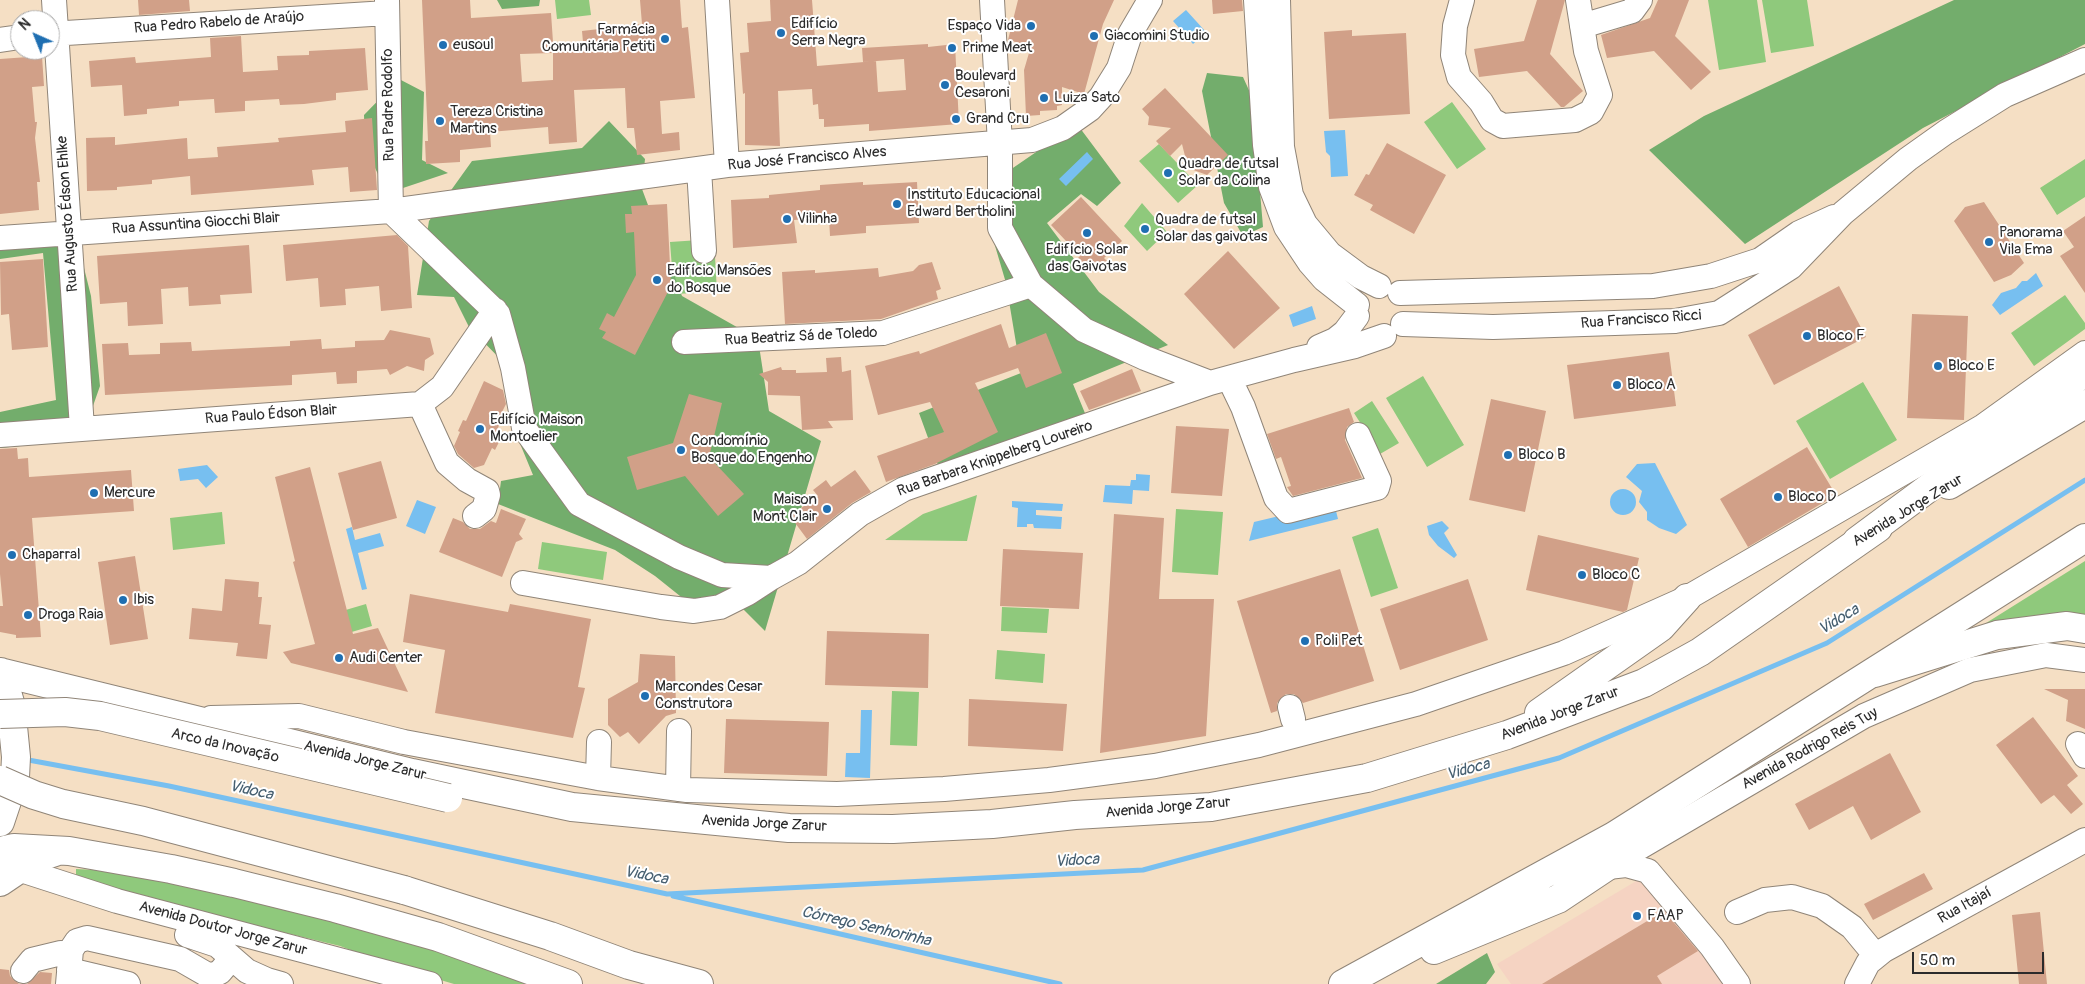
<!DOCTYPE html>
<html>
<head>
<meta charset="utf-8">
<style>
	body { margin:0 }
	#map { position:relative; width:2085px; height:984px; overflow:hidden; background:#f5dfc4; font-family:Pangolin,sans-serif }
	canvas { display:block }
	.north { position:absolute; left:10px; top:10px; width:50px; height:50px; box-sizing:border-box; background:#fff; border:1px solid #aaa; border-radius:50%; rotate:316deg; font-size:14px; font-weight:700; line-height:20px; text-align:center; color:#2b2b2b }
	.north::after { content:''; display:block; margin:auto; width:18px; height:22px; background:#1f6fb2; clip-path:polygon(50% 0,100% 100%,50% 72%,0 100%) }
	.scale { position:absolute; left:1912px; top:952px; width:132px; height:22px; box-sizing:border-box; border:2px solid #2b2b2b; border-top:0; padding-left:6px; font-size:15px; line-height:18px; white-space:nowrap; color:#2b2b2b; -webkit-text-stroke:4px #fff; paint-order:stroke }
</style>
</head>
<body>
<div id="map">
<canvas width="2085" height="984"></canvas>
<div class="north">N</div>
<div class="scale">50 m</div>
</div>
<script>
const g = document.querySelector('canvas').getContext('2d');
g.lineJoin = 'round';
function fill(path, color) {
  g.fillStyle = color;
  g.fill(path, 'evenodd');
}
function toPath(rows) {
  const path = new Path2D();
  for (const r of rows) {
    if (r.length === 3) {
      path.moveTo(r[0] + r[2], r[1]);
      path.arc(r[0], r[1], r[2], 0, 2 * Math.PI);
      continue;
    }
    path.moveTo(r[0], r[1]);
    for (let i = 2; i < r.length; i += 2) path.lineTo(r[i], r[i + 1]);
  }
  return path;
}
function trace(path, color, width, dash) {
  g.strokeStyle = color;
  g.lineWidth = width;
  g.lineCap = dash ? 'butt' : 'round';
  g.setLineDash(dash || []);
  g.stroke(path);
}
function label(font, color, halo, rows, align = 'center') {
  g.font = font + ' Pangolin,sans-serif';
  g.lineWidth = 4;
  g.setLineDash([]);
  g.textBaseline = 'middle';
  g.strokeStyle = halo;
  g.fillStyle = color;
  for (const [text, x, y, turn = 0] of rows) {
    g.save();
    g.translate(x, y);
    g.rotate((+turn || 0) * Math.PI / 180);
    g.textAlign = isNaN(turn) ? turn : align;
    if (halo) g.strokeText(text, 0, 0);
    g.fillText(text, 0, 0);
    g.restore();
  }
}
fill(toPath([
	[1658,868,1749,984,1511,984,1497,964]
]), '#f5d3c2');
fill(toPath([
	[555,0,589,0,591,15,557,19],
	[1708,0,1757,0,1766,62,1719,70],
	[1762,0,1807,0,1814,46,1771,53],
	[1452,102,1486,149,1457,169,1424,122],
	[1159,144,1198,185,1178,203,1139,161],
	[2085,159,2085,197,2057,215,2040,188],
	[1142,203,1167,232,1147,251,1124,226],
	[714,239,717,292,674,294,670,242],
	[2065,295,2085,323,2085,329,2034,366,2011,333],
	[1423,376,1464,445,1427,467,1386,398],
	[1863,382,1897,440,1830,479,1796,421],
	[1372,401,1399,443,1380,454,1354,413],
	[977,495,967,541,885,540,923,514],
	[1176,509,1223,512,1218,575,1172,572],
	[222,512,225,544,173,550,170,518],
	[1378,528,1398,588,1371,597,1352,537],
	[542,542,607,552,603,580,538,569],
	[2085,561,2085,621,1967,635],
	[366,604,372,626,338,636,332,614],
	[1002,607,1049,609,1047,633,1001,631],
	[997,650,1045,654,1043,683,995,679],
	[892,691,919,692,917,746,890,745],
	[76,869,117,871,188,885,402,939,536,984,454,984,390,965,340,946,91,886,76,881]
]), '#8fc97c');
fill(toPath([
	[497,0,540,0,539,6,502,9],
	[1954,0,2085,0,2085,44,1923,128,1745,244,1649,150,1704,116],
	[1207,73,1243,77,1252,97,1263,227,1243,236,1224,203,1202,91],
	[399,79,424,92,422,160,448,173,397,190,385,188,365,148,364,115],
	[609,121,645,159,642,189,682,296,758,339,769,411,821,441,765,631,741,607,690,604,655,576,615,550,498,504,501,481,533,475,509,417,507,366,469,327,454,297,417,295,429,221,472,161,582,148],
	[1077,124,1121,183,1097,206,1081,194,1047,223,1099,292,1168,345,1073,384,1089,423,939,468,919,413,1021,373,1006,283,988,222,991,183],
	[0,241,78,244,91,296,100,386,81,440,0,448,0,412,56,400,43,253,0,259],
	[1487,953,1495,972,1486,984,1436,984]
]), '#73ad6c');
fill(toPath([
	[1186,10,1206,32,1193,44,1173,21],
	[1345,130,1348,176,1331,177,1330,156,1326,152,1324,131],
	[1087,152,1093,159,1066,186,1059,179],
	[2036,273,2043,286,2000,315,1992,305,2001,293,2016,288,2022,281,2027,281],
	[1312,306,1316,319,1293,327,1289,315],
	[1655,463,1687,525,1676,534,1659,528,1647,520,1647,512,1639,502,1642,491,1626,477,1637,464],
	[207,465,218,477,206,488,198,479,180,481,178,469],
	[1136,474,1150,475,1149,491,1133,490,1132,504,1103,502,1105,485,1130,486,1131,480,1136,480],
	[1623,502,13],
	[417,500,436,507,425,534,406,526],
	[1012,501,1063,504,1062,511,1036,510,1036,515,1062,517,1061,529,1034,528,1033,524,1027,524,1027,527,1017,527,1018,508,1012,507],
	[1334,503,1338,519,1249,541,1254,522],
	[1442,521,1449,528,1444,533,1457,555,1454,558,1438,546,1429,535,1427,526],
	[352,527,355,540,380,533,384,546,358,553,367,589,362,590,346,529],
	[861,710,872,710,870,778,845,777,846,753,860,753]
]), '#77bff0');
trace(toPath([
	[23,759,169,786,667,894,1143,870,1559,758,1827,643,2085,480],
	[673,896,1060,984]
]), '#77bff0', 5);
fill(toPath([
	[138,0,189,0,190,11,139,15],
	[422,0,470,0,471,18,551,13,553,42,583,42,582,31,642,24,640,0,680,0,682,28,688,27,695,98,660,101,662,134,679,132,680,150,637,155,634,128,627,128,625,88,574,90,577,142,549,144,548,127,490,132,491,147,460,150,460,162,426,164,425,141,428,141],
	[553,53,553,80,522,82,520,54],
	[770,0,812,0,817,66,876,61,878,92,906,90,904,59,863,62,862,48,928,44,928,47,955,44,959,124,869,131,869,124,824,127,824,119,819,119,818,104,813,105,812,89,778,91,780,146,745,145,745,93,743,94,740,53,749,52,747,23,771,21],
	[1018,0,1114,0,1103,24,1084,94,1062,87,1062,105,1057,106,1057,110,1040,111,1040,115,1026,116,1024,70,1031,46,1008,40],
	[1212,0,1242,0,1243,11,1213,14],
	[1537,0,1565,0,1550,54,1583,91,1564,107,1561,107,1527,71,1479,77,1474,49,1524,41],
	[1658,0,1689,0,1675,36,1711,72,1691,90,1654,51,1607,58,1601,35,1650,18],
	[1352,30,1352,36,1406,33,1410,114,1329,119,1324,32],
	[241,36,243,72,278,70,277,56,309,55,309,51,365,48,368,90,336,93,336,100,304,104,280,105,279,99,245,101,245,111,215,113,214,99,179,101,179,106,147,109,147,114,124,116,122,85,91,87,89,61,135,57,136,63,211,57,210,38],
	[42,56,44,86,32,87,35,122,37,122,35,138,40,182,37,182,39,210,0,214,0,59],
	[1165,88,1228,155,1207,175,1188,168,1182,144,1170,156,1156,141,1171,128,1148,125,1149,117,1142,109],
	[372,118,377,190,350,192,348,167,312,170,314,185,191,195,190,176,152,180,152,184,117,187,117,190,87,191,86,138,115,137,115,145,187,138,188,159,218,157,217,147,279,142,278,138,346,132,345,121],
	[1387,143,1446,175,1414,234,1370,210,1373,205,1354,195,1366,174,1369,175],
	[863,182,863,185,917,182,919,223,866,226,866,233,830,236,829,217,794,220,797,243,733,248,731,200,769,198,769,195,820,190,820,185],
	[1081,197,1122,241,1104,258,1107,261,1095,272,1087,271,1076,260,1080,256,1051,225],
	[1984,202,2024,263,2011,275,1994,282,1954,221,1965,207],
	[667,204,671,286,635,355,602,338,606,332,599,329,607,313,614,317,636,275,634,232,626,233,625,214,632,214,631,206],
	[2085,216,2085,293,2060,256,2074,247,2063,231],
	[397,235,408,246,412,308,381,311,379,286,345,289,346,305,320,307,318,278,286,281,283,245],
	[249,245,252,293,220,295,221,304,189,306,188,287,161,289,163,324,128,326,127,302,100,304,97,256],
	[1228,251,1280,308,1234,349,1184,294],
	[43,259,48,347,12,350,9,314,1,315,0,262],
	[932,262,941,289,936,291,938,299,881,319,785,324,782,272,815,270,815,273,878,268,879,277,913,271,919,265],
	[1839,286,1866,337,1774,385,1748,335],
	[1912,314,1968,316,1964,420,1907,418],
	[1001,324,1009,348,1046,333,1062,373,1026,388,1018,368,975,383,998,432,935,464,886,482,877,456,944,432,930,402,878,415,865,366,919,351,920,354],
	[390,330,430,338,434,354,425,360,424,371,407,366,390,375,387,369,357,371,357,383,337,384,336,372,292,375,292,385,105,395,102,344,128,343,129,355,160,354,160,343,191,342,192,351,290,346,290,341,321,339,322,349,355,347,355,341,384,340],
	[1669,352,1676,406,1574,419,1567,365],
	[841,357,842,372,851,370,853,420,828,421,833,428,802,430,800,396,768,395,768,382,759,374,781,367,782,370,796,370,796,373,827,372,826,358],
	[1132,369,1141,391,1089,410,1080,391],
	[484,381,503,390,506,404,497,422,500,423,495,435,501,438,495,450,492,448,484,465,474,468,458,454,454,446,460,432,458,431,463,420,466,421],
	[689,394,722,403,709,457,744,494,718,516,685,476,637,490,627,457,673,443],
	[1491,399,1546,411,1525,512,1469,500],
	[1349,408,1354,422,1347,427,1345,440,1362,478,1293,496,1287,487,1291,486,1281,457,1276,459,1267,434],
	[1176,426,1229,429,1222,496,1171,493],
	[1807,447,1836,495,1748,547,1720,499],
	[17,448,18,459,28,458,29,477,131,470,134,511,32,518,41,637,16,638,16,635,0,632,0,606,3,606,0,574,0,449],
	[381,461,397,518,353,530,338,473],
	[310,467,353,634,378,628,408,692,291,663,283,652,315,644,293,562,295,561,275,477],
	[855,470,871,492,852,503,807,539,790,516,818,496,813,490,826,480,831,487],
	[501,509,526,519,519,534,523,539,516,542,502,577,439,552,453,518,463,522,470,529,480,529,491,521,496,523],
	[1114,514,1164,518,1159,599,1214,599,1206,736,1100,753],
	[1538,535,1639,558,1627,610,1623,612,1526,590],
	[1003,549,1083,553,1079,609,1000,606],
	[135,556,148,639,110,645,98,562],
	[1340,569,1374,681,1303,703,1294,694,1286,694,1277,703,1277,711,1271,713,1237,601],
	[225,579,259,582,258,597,262,597,259,624,271,625,267,659,236,656,238,643,189,639,192,608,222,611],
	[1468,579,1488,640,1400,670,1380,609],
	[410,594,508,612,510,604,591,619,578,687,585,688,573,738,435,713,445,650,403,642],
	[827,631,929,634,928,688,825,685],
	[640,654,675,656,676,713,666,716,639,744,628,732,620,737,608,725,608,699,638,682],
	[2044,689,2085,689,2085,729,2066,721,2068,700],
	[969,699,1067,704,1063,751,968,746],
	[2033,717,2078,776,2067,785,2083,804,2071,814,2054,795,2041,804,1996,745],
	[726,719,829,722,827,776,724,773],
	[1890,753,1921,812,1871,840,1853,806,1809,830,1795,804],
	[1924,873,1933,889,1873,920,1864,904],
	[1664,911,1698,951,1657,976,1662,984,1542,984],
	[2040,912,2047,984,2019,984,2012,915],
	[0,969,9,970,10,976,19,984,0,984],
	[40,972,52,973,51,984,27,984]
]), '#d1a088');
const minor = toPath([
	[54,0,82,428],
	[387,0,391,211],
	[717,0,727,165],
	[992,0,1000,144,1000,228,1031,285,1084,330,1145,358,1210,383],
	[1256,0,1265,145,1271,187,1286,227,1310,263,1324,279,1357,305],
	[1278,0,1282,147,1291,195,1305,224,1330,254,1361,277,1379,286],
	[1462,0,1455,26,1453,55,1459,77,1481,102,1492,120,1503,126,1575,120,1591,112,1600,95,1586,51,1578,0],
	[1582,26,1632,11,1640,0],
	[50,34,387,13],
	[0,40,20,37],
	[699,169,704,251],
	[391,211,498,314,513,368,524,428,579,504,679,557,722,575,771,578,798,563,860,514,904,489,1210,383,1294,360,1355,346,1384,336],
	[0,238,391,211,727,165,1032,140,1063,128,1090,109,1101,97,1119,68,1130,34,1150,0],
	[1400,293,1653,286,1711,276,1760,260,1799,233,1834,217],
	[1403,324,1493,327,1675,321,1719,313,1791,267,1843,213,1908,159,1946,132,2005,95,2085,60],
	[684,342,883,333,1031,285],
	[1319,347,1335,340,1345,332,1357,316],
	[1229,378,1243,407,1276,498,1288,511,1377,488,1379,481,1358,435],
	[420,404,447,463,467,480,487,491,488,495,484,509,475,516],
	[0,435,420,404,442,387,495,310],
	[523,583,661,607,694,611,720,607,748,593,771,578],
	[1290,707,1293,719],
	[211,718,299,716,404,742,598,778,687,790,837,794,944,789,1049,780,1155,766,1259,745,1416,704,1564,653,1687,598,1982,427,2085,353],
	[2078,744,2085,756],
	[598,778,599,742],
	[678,789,679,731],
	[6,863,18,869,117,901,430,984],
	[1606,867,1864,716,1970,670,2046,655,2085,660],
	[1608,867,1626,865,1648,871,1712,947,1738,984],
	[1737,912,1765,900,1792,897,1822,906,1852,927,1876,956],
	[187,935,217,945,247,971,267,980,281,984],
	[69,970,128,984],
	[23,971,32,960,61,953,70,955],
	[68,984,71,950,77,941,87,938,180,959,206,974,214,975,220,972,231,959],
	[1857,984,1868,963,1884,950,2085,840]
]);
const major = toPath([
	[1949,485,2085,404],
	[0,672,412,773,572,807,789,828,893,829,992,824,1075,815,1211,807,1367,778,1507,735,1644,683,1700,652,1878,528],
	[1539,713,1661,627,1687,598],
	[0,822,15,777,16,757,11,706,1,672],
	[0,851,14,848,69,851,171,869,234,883,335,908,438,937,568,984],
	[0,882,34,859,55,852],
	[404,890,550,936,629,965,699,984],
	[1434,950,1558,899,1606,867],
	[1343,984,1614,836,2085,538]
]);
const highway = toPath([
	[1857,541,2085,372],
	[1875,673,1997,635,2067,626,2085,629]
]);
trace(minor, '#908578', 26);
trace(major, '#908578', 30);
trace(highway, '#908578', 30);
trace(minor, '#fff', 24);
trace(major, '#fff', 28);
trace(highway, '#fff', 28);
const majorBridge = toPath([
	[0,714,65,712,100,716,448,798],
	[0,780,34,795,63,804,143,821,404,890]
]);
trace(majorBridge, '#908578', 30, []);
trace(majorBridge, '#fff', 28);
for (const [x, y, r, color] of [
	[1031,26,5,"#1f6fb2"],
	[781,33,5,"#1f6fb2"],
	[1094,36,5,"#1f6fb2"],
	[665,39,5,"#1f6fb2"],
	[443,45,5,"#1f6fb2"],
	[952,48,5,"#1f6fb2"],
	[945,85,5,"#1f6fb2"],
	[1044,98,5,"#1f6fb2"],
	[956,119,5,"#1f6fb2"],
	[440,121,5,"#1f6fb2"],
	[1168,173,5,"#1f6fb2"],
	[897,204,5,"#1f6fb2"],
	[787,219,5,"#1f6fb2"],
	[1145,229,5,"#1f6fb2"],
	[1087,233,5,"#1f6fb2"],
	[1989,242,5,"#1f6fb2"],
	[657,280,5,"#1f6fb2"],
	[1807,336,5,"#1f6fb2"],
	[1938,366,5,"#1f6fb2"],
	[1617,385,5,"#1f6fb2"],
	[480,429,5,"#1f6fb2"],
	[681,450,5,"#1f6fb2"],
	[1508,455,5,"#1f6fb2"],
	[94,493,5,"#1f6fb2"],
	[1778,497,5,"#1f6fb2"],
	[827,509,5,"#1f6fb2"],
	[12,555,5,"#1f6fb2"],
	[1582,575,5,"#1f6fb2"],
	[123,600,5,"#1f6fb2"],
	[28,615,5,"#1f6fb2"],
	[1305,641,5,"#1f6fb2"],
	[339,658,5,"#1f6fb2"],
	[645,696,5,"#1f6fb2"],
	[1637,916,5,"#1f6fb2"]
]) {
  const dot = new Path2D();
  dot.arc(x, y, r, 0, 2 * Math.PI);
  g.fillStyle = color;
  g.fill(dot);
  trace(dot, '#fff', 2);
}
label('15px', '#2b2b2b', '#fff', [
	["Rua Pedro Rabelo de Araújo",219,23,-4],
	["Rua Padre Rodolfo",389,105,-91],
	["Rua José Francisco Alves",807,159,-5],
	["Rua Augusto Édson Ehlke",68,214,-94],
	["Rua Assuntina Giocchi Blair",196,224,-4],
	["Rua Francisco Ricci",1641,320,-4],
	["Rua Beatriz Sá de Toledo",801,337,-3],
	["Rua Paulo Édson Blair",271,415,-4],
	["Rua Barbara Knippelberg Loureiro",995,459,-19],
	["Avenida Jorge Zarur",1908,511,-31],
	["Avenida Jorge Zarur",1560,714,-21],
	["Arco da Inovação",225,746,13],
	["Avenida Rodrigo Reis Tuy",1810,749,-29],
	["Avenida Jorge Zarur",365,761,14],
	["Avenida Jorge Zarur",1168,808,-5],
	["Avenida Jorge Zarur",764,824,3],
	["Rua Itajaí",1965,906,-29],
	["Avenida Doutor Jorge Zarur",223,929,15]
]);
label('15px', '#2b2b2b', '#fff', [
	["Edifício",791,24],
	["Serra Negra",791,41],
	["Espaço Vida",1021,26,"right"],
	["Farmácia",655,30,"right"],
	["Comunitária Petiti",655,47,"right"],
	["Giacomini Studio",1104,36],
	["eusoul",453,45],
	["Prime Meat",962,48],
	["Boulevard",955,76],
	["Cesaroni",955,93],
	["Luiza Sato",1054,98],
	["Tereza Cristina",450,112],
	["Martins",450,129],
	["Grand Cru",966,119],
	["Quadra de futsal",1178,164],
	["Solar da Colina",1178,181],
	["Instituto Educacional",907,195],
	["Edward Bertholini",907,212],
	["Vilinha",797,219],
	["Quadra de futsal",1155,220],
	["Solar das gaivotas",1155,237],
	["Panorama",1999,233],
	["Vila Ema",1999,250],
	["Edifício Solar",1087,250,"center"],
	["das Gaivotas",1087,267,"center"],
	["Edifício Mansões",667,271],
	["do Bosque",667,288],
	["Bloco F",1817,336],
	["Bloco E",1948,366],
	["Bloco A",1627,385],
	["Edifício Maison",490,420],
	["Montoelier",490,437],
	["Condomínio",691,441],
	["Bosque do Engenho",691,458],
	["Bloco B",1518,455],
	["Mercure",104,493],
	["Bloco D",1788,497],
	["Maison",817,500,"right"],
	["Mont Clair",817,517,"right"],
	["Chaparral",22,555],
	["Bloco C",1592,575],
	["Ibis",133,600],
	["Droga Raia",38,615],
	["Poli Pet",1315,641],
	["Audi Center",349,658],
	["Marcondes Cesar",655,687],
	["Construtora",655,704],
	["FAAP",1647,916]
], 'left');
label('italic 16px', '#465f70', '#fff', [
	["Vidoca",1839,620,-31],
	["Vidoca",1468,770,-15],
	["Vidoca",251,791,12],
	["Vidoca",1077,861,-3],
	["Vidoca",646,876,11],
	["Córrego Senhorinha",866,927,13]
]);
</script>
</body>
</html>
